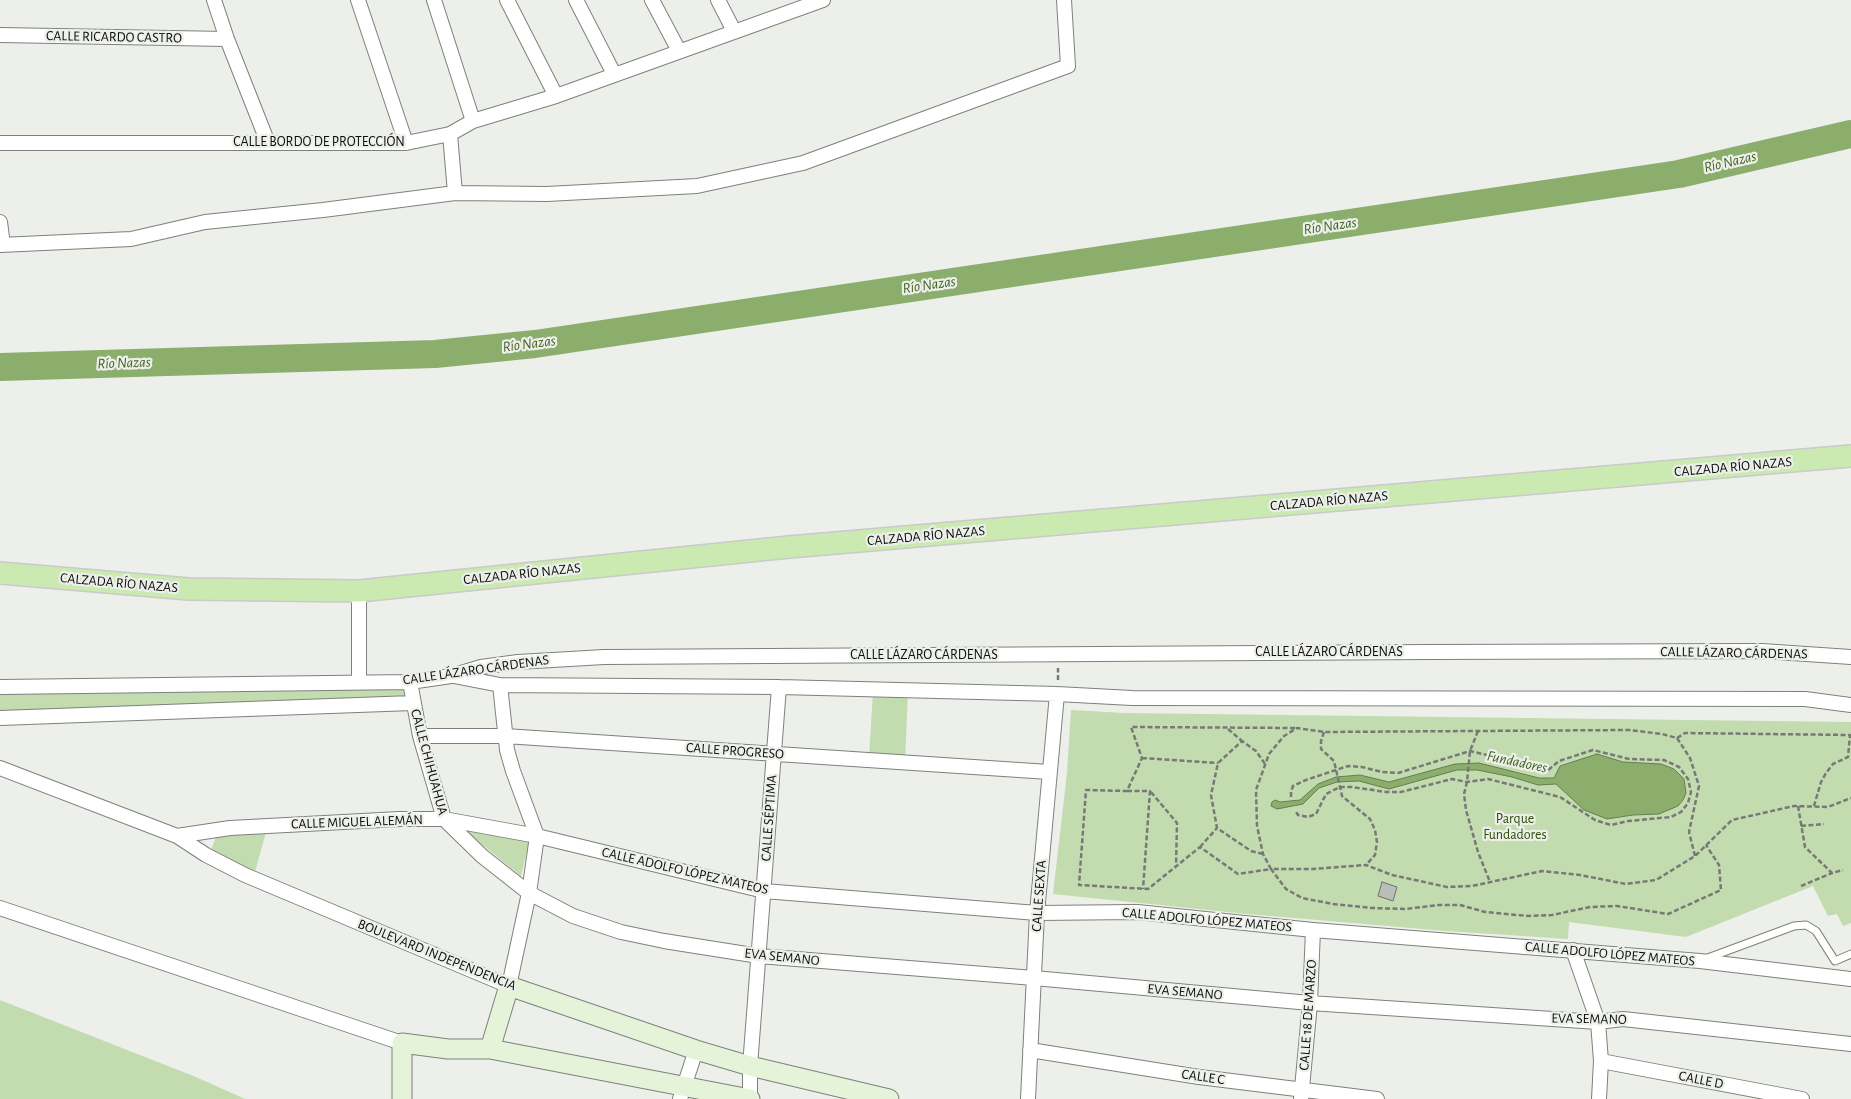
<!DOCTYPE html>
<html>
<head>
<meta charset="utf-8">
<style>
	body { margin:0 }
	canvas { display:block; background:#ecefea }
</style>
</head>
<body>
<canvas width="1851" height="1099"></canvas>
<script>
const g = document.querySelector('canvas').getContext('2d');
g.lineJoin = 'round';
function fill(path, color) {
  g.fillStyle = color;
  g.fill(path, 'evenodd');
}
function toPath(rows) {
  const path = new Path2D();
  for (const r of rows) {
    path.moveTo(r[0], r[1]);
    for (let i = 2; i < r.length; i += 2) path.lineTo(r[i], r[i + 1]);
  }
  return path;
}
function trace(path, color, width, dash) {
  g.strokeStyle = color;
  g.lineWidth = width;
  g.lineCap = dash ? 'butt' : 'round';
  g.setLineDash(dash || []);
  g.stroke(path);
}
function label(font, color, halo, rows, align = 'center') {
  g.font = font + ' "Alegreya Sans",sans-serif';
  g.lineWidth = 4.5;
  g.setLineDash([]);
  g.textBaseline = 'middle';
  g.strokeStyle = halo;
  g.fillStyle = color;
  for (const [text, x, y, turn = 0] of rows) {
    g.save();
    g.translate(x, y);
    g.rotate((+turn || 0) * Math.PI / 180);
    g.textAlign = isNaN(turn) ? turn : align;
    if (halo) g.strokeText(text, 0, 0);
    g.fillText(text, 0, 0);
    g.restore();
  }
}
fill(toPath([
	[404,684,407,702,0,717,0,688],
	[873,691,908,692,905,760,869,758],
	[1071,710,1124,713,1851,722,1851,923,1843,926,1837,914,1828,916,1813,886,1686,937,1569,922,1568,939,1446,931,1247,914,1053,894,1067,773],
	[458,825,530,839,521,876],
	[267,829,254,875,210,852,218,832],
	[0,1000,196,1077,245,1099,0,1099]
]), '#c3dcaf');
const water = toPath([
	[1597,754,1623,762,1661,764,1674,769,1684,779,1686,793,1683,800,1678,806,1659,814,1633,815,1607,819,1584,810,1556,784,1538,785,1512,777,1477,770,1457,770,1389,789,1359,781,1337,782,1319,788,1303,804,1277,809,1271,806,1272,802,1275,800,1280,802,1300,800,1318,784,1336,777,1360,775,1389,782,1455,764,1479,763,1539,778,1554,778,1560,766,1597,754]
]);
fill(water, '#8bae6d');
trace(water, '#667e50', 1);
trace(toPath([
	[0,367,435,354,535,344,1679,174,1851,134]
]), '#8bae6d', 28);
const building = toPath([
	[1382,882,1397,887,1393,901,1378,896,1382,882]
]);
fill(building, '#bbbdb9');
trace(building, '#6f726e', 1);
const lane = toPath([
	[1705,959,1794,926,1806,925,1816,931,1835,961,1851,954]
]);
const street = toPath([
	[214,0,227,39,268,143],
	[358,0,406,143],
	[434,0,473,121],
	[507,0,556,96],
	[576,0,614,74],
	[652,0,679,51],
	[718,0,734,31],
	[0,35,227,39],
	[450,134,455,193],
	[0,143,406,143,450,134,473,121,556,96,823,0],
	[0,222,3,245],
	[0,245,131,239,205,222,323,210,455,193,547,194,697,186,803,163,1068,66,1064,0],
	[454,676,500,685,779,687,1057,694,1132,698,1805,699,1851,705],
	[359,682,359,591],
	[410,682,420,736,444,819,482,856,529,893,573,916,621,932,664,941,759,956,1034,978,1310,1003,1598,1022,1623,1019,1851,1044],
	[0,687,410,682,451,676,481,667,518,662,604,657,1429,652,1762,651,1851,657],
	[0,718,413,703],
	[420,736,505,736,1049,772],
	[0,768,177,836,206,855,245,875,509,986,529,893,537,836,513,771,507,750,500,685],
	[177,836,230,828,400,819,444,819,537,836,764,891,1037,913,1137,912,1313,930,1700,961,1851,979],
	[0,908,402,1043],
	[1573,950,1598,1022,1601,1061,1599,1099],
	[1030,1050,1199,1077,1377,1099],
	[1601,1061,1802,1099],
	[680,1099,696,1050],
	[750,1099,750,1066,779,687],
	[1028,1099,1037,913,1057,694],
	[1301,1099,1310,1003,1313,930]
]);
const secondary = toPath([
	[490,1049,509,986,696,1050,750,1066,889,1099],
	[402,1099,402,1043,448,1049,490,1049,750,1099]
]);
const primary = toPath([
	[0,573,189,589,359,591,789,547,1851,456]
]);
trace(lane, '#7e807c', 9);
trace(street, '#7e807c', 16);
trace(secondary, '#7e807c', 21);
trace(primary, '#cacaca', 24);
trace(toPath([
	[1058,680,1058,668],
	[1295,728,1131,727,1142,758,1127,791,1086,790,1079,885,1148,889,1200,847,1238,874,1271,869,1286,889,1302,898,1333,904,1372,908,1405,909,1439,905,1460,905,1485,912,1528,916,1552,915,1590,907,1617,906,1668,914,1721,890,1719,865,1706,845],
	[1228,729,1242,741],
	[1478,731,1470,751,1467,782,1464,794,1466,810,1478,852,1490,882],
	[1324,732,1321,741,1321,749,1334,761,1342,796,1370,819,1375,830,1377,842,1375,855,1366,865],
	[1677,738,1685,733,1850,735,1848,757,1833,764,1826,773,1821,782,1814,806],
	[1142,758,1218,763],
	[1127,791,1150,791,1143,889],
	[1151,792,1177,823,1176,866],
	[1291,797,1291,792,1293,786,1306,780,1348,766,1362,767,1382,772,1398,773,1470,751,1504,759,1524,768,1547,771,1559,761,1593,750,1629,759,1664,760,1679,767,1688,779,1691,792,1688,803,1681,812,1671,817,1628,821,1611,825,1595,820,1560,797,1488,779,1467,782,1452,779,1401,792,1386,792,1352,787,1340,787,1326,794,1316,814,1308,817,1298,815,1295,810],
	[1798,806,1805,847,1832,873,1843,870],
	[1801,826,1824,824],
	[1200,847,1217,828],
	[1263,854,1251,851,1217,828,1211,795,1218,763,1242,741,1256,751,1265,764],
	[1695,856,1689,832,1699,786,1690,758,1677,738,1662,734,1629,730,1324,732,1297,728,1284,736,1269,754,1256,790,1257,826,1263,854,1271,869,1312,869,1366,865,1392,875,1447,887,1472,886,1542,871,1580,875,1626,884,1656,880,1695,856,1732,820,1794,806,1828,807,1851,798],
	[1801,886,1832,873]
]), '#787976', 2.5, [5, 2.5]);
trace(lane, '#fff', 7);
trace(street, '#fff', 14);
trace(secondary, '#e5f4d8', 19);
trace(primary, '#cbeab1', 21);
label('14px', '#0e0f0d', '#ecefea', [
	["CALLE RICARDO CASTRO",114,37,1],
	["CALLE BORDO DE PROTECCIÓN",319,142],
	["CALZADA RÍO NAZAS",1733,467,-5],
	["CALZADA RÍO NAZAS",1329,501,-5],
	["CALZADA RÍO NAZAS",926,536,-5],
	["CALZADA RÍO NAZAS",522,574,-6],
	["CALZADA RÍO NAZAS",119,583,5],
	["CALLE LÁZARO CÁRDENAS",1329,652],
	["CALLE LÁZARO CÁRDENAS",1734,653,1],
	["CALLE LÁZARO CÁRDENAS",924,655],
	["CALLE LÁZARO CÁRDENAS",476,670,-8],
	["CALLE PROGRESO",735,751,4],
	["CALLE CHIHUAHUA",429,762,75],
	["CALLE SÉPTIMA",769,818,-86],
	["CALLE MIGUEL ALEMÁN",357,822,-2],
	["CALLE ADOLFO LÓPEZ MATEOS",685,871,13],
	["CALLE SEXTA",1039,896,-86],
	["CALLE ADOLFO LÓPEZ MATEOS",1207,920,5],
	["CALLE ADOLFO LÓPEZ MATEOS",1610,954,5],
	["BOULEVARD INDEPENDENCIA",437,955,22],
	["EVA SEMANO",782,957,6],
	["EVA SEMANO",1185,992,5],
	["CALLE 18 DE MARZO",1308,1015,-86],
	["EVA SEMANO",1589,1019,1],
	["CALLE C",1203,1077,8],
	["CALLE D",1701,1080,11]
]);
label('14px', '#305007', '#ecefea', [
	["Parque",1515,819],
	["Fundadores",1515,835]
]);
label('italic 15px', '#41621f', '#ecefea', [
	["Río Nazas",1730,162,-13],
	["Río Nazas",1330,226,-8],
	["Río Nazas",929,285,-8],
	["Río Nazas",529,344,-7],
	["Río Nazas",124,363,-2],
	["Fundadores",1517,762,12]
]);
</script>
</body>
</html>
